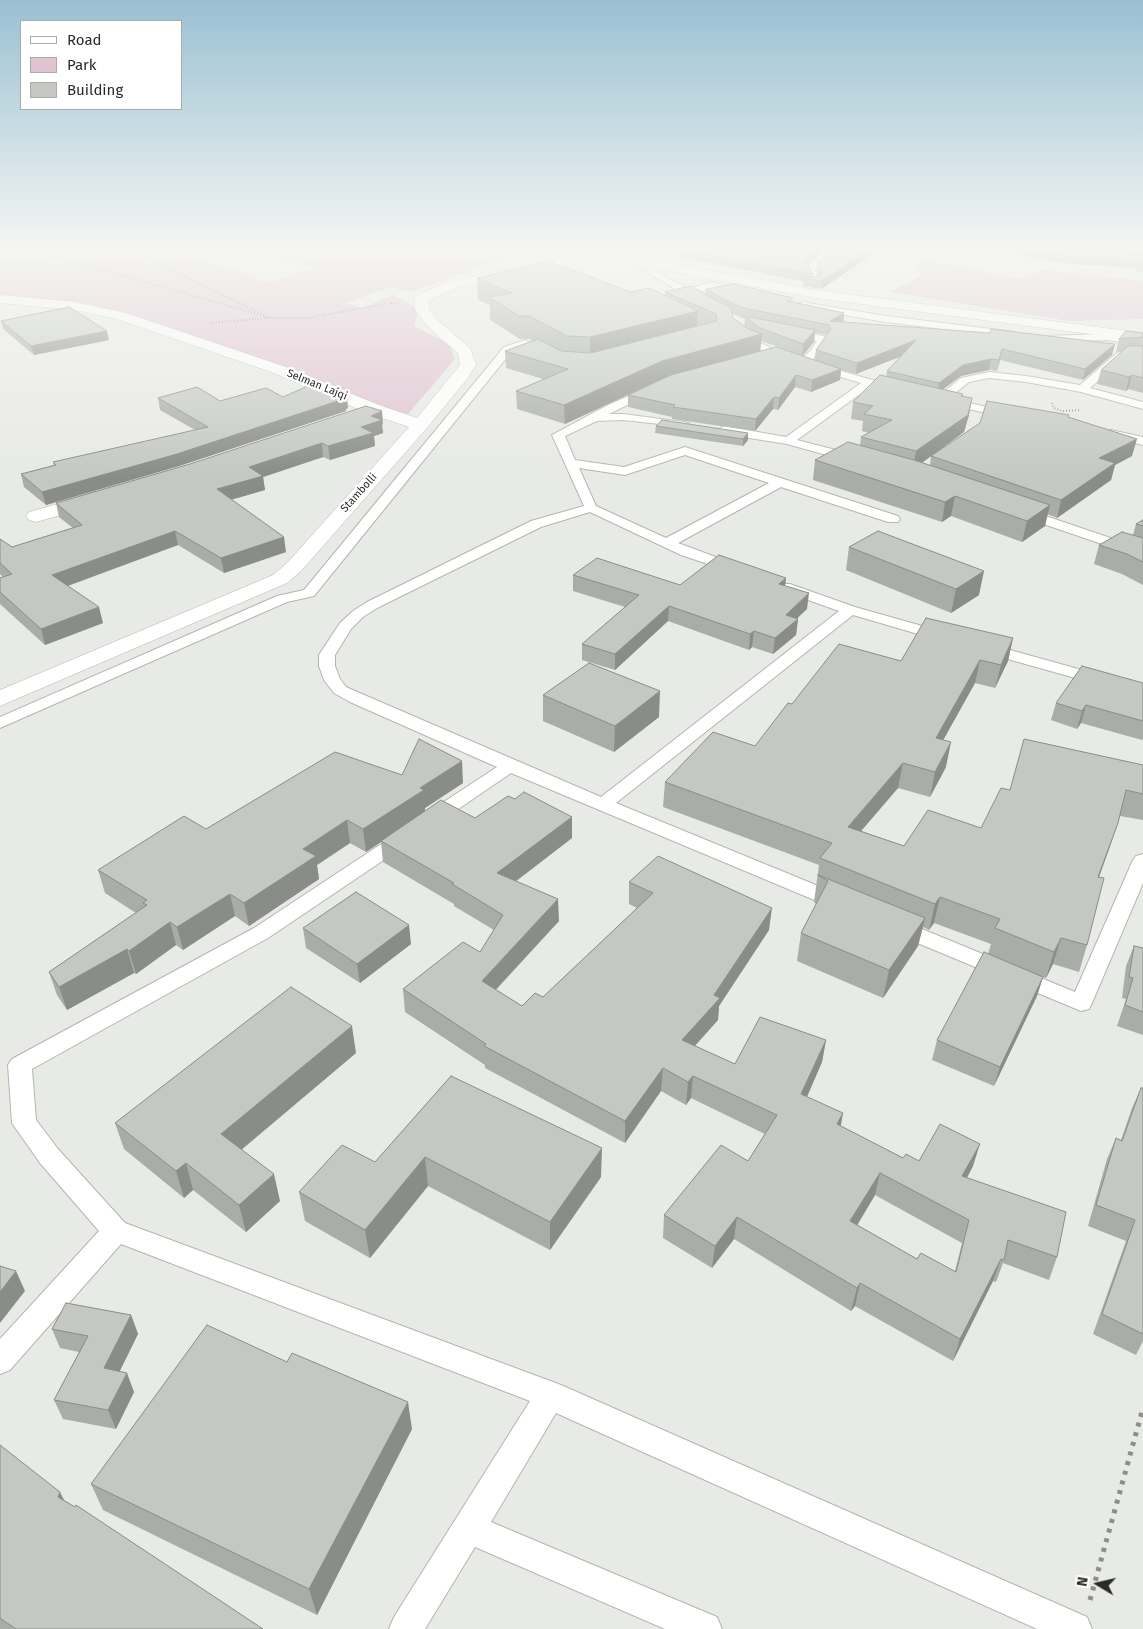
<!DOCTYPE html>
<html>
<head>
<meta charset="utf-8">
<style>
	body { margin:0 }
	#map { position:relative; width:1143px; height:1629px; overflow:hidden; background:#e8eae5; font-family:"Fira Sans",sans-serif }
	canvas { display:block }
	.legend { position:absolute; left:20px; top:20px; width:162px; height:90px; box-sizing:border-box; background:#fff; border:1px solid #aaaaa9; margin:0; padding:6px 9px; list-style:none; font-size:15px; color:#2a2b29 }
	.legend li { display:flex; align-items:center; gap:10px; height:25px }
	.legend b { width:25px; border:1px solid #aaaaa9 }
	.north { position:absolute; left:1073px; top:1559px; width:50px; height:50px; -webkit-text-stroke:4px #fff; paint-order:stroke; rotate:279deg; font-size:14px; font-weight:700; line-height:20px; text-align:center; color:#2a2b29 }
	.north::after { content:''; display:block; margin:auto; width:18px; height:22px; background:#2a2b29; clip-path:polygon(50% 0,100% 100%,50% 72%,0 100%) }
</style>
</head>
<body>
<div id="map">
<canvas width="1143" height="1629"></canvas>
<ul class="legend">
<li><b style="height:6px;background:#fff"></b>Road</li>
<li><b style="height:14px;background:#e0c2d0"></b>Park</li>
<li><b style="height:14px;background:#c5c8c2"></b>Building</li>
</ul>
<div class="north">N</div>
</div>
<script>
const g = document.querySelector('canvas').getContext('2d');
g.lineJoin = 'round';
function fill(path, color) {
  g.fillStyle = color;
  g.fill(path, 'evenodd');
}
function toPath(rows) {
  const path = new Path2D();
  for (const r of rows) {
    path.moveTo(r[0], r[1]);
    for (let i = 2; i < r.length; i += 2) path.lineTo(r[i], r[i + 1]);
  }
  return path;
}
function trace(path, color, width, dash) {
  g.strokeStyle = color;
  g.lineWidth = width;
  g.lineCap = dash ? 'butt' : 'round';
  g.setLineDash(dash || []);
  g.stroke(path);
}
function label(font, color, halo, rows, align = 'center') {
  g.font = font + ' "Fira Sans",sans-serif';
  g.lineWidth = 5;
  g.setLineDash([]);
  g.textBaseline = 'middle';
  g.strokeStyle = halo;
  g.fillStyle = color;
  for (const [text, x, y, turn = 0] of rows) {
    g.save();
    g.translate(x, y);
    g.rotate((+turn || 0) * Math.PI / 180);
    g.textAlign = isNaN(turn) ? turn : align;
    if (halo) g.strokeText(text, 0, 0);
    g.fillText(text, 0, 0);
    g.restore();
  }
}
fill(toPath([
	[0,249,168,249,268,282,314,268,247,251,253,249,494,249,517,254,409,292,391,287,345,303,362,308,393,295,419,309,414,326,449,344,455,359,408,414,394,411,284,367,123,312,73,303,0,296],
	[920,260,957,265,998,276,1021,278,1043,270,1143,281,1143,319,1069,321,890,292,922,275,916,264]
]), '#e0c2d0');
const service = toPath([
	[815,249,827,249,829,257,815,269,819,279,815,282,811,279,806,268,821,256,819,252,815,249],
	[657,261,661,264,655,271,689,289,710,282,747,290,749,292,744,295,711,288,693,294,697,297,695,299,692,300,685,296,671,299,671,295,680,292,647,272,647,267,657,261],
	[802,302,879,315,1015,332,1020,335,1015,338,879,321,799,307,797,305,802,302],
	[791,329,827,337,828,339,819,354,807,365,799,365,798,363,811,350,817,341,787,334,786,332,791,329],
	[739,331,756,341,796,359,795,361,787,361,748,345,734,334,739,331],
	[1107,334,1143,339,1143,345,1107,340,1045,342,1040,339,1045,336,1107,334],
	[525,340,552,355,551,357,543,357,524,347,512,351,314,596,287,602,0,728,0,717,277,596,304,590,504,347,525,340],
	[1121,352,1143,352,1143,358,1124,358,1090,388,1143,402,1143,409,1081,392,1026,382,989,378,969,382,949,398,1012,413,1014,415,1012,417,1008,418,947,404,935,399,961,378,989,372,1026,376,1080,385,1117,353,1121,352],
	[817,364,900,388,901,390,896,393,871,386,797,440,859,456,861,459,859,462,855,463,787,444,724,434,718,430,724,426,786,437,861,383,813,369,812,367,813,365,817,364],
	[652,386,657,389,656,391,609,414,623,414,684,422,688,423,690,425,688,427,623,420,597,421,565,436,575,460,624,467,685,447,898,516,900,519,898,522,888,522,781,487,678,543,740,566,742,569,740,572,735,573,681,555,590,512,541,527,377,608,363,617,351,629,335,655,335,666,340,679,346,687,362,694,601,797,839,611,780,590,778,587,780,584,790,584,855,607,947,633,950,636,947,639,942,641,853,615,616,803,845,897,848,902,845,907,838,909,831,907,511,773,438,823,431,825,424,823,422,819,424,815,497,767,350,702,334,693,324,680,319,666,319,655,340,623,353,611,367,602,531,521,584,506,552,435,608,405,652,386],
	[685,455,769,483,666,538,596,506,579,468,625,475,685,455],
	[1111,430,1143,437,1143,445,1107,437,1105,434,1107,431,1111,430],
	[1022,508,1143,549,1143,558,1017,515,1015,512,1017,509,1022,508],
	[985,643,1143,687,1143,697,979,651,977,648,979,645,985,643],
	[402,833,409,835,412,839,409,843,268,938,32,1069,36,1120,58,1149,125,1223,561,1385,1087,1617,1092,1629,1037,1629,556,1413,491,1522,717,1617,722,1629,665,1629,475,1547,425,1629,389,1629,394,1617,530,1401,121,1244,10,1370,0,1374,0,1339,99,1231,40,1163,12,1123,8,1065,12,1059,254,928,395,835,402,833],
	[1143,854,1143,883,1092,1003,1089,1009,1081,1011,891,932,888,927,891,922,898,920,905,922,1075,992,1133,860,1136,856,1143,854]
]);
const minor = toPath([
	[578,250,598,250,816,290,1143,333,1143,341,816,298,598,258,574,257,572,254,574,251,578,250],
	[93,494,100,496,103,500,100,504,36,522,29,520,26,516,29,512,93,494]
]);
const tertiary = toPath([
	[559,249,581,249,584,255,574,263,459,287,429,300,429,309,437,320,470,348,476,365,467,379,426,429,302,570,287,583,0,706,0,690,273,575,288,562,409,427,367,413,274,373,117,319,75,310,0,303,0,295,75,302,126,313,286,367,379,405,417,418,460,365,458,353,427,326,415,309,415,298,417,295,450,281,566,257,571,254,561,252,559,249]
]);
trace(service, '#b2b5b0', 2);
trace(minor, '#b2b5b0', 1);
trace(tertiary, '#b2b5b0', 1);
trace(toPath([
	[29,249,271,318,307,318,392,303],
	[136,249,139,254,264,315],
	[0,264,63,259],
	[844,277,870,261,870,255,863,249],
	[391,303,400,305],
	[210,323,268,318],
	[1052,403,1054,408,1062,411,1081,410]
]), '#8d8e8b', 2, [1, 2]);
trace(toPath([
	[1090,1600,1143,1408]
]), '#8d8e8b', 5, [4, 6]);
fill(service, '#fff');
fill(minor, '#fff');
fill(tertiary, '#fff');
fill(toPath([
	[828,249,881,249,821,289,803,286,803,281,682,258,682,251,819,255,808,265,813,274,813,276,817,276,819,274,817,270,818,262,829,252],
	[957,249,1117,249,1143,253,1143,272,1137,271,1134,268,1068,264,1020,256,1020,253],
	[477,278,665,296,665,292,705,294,706,289,792,302,844,313,843,322,1112,355,1083,380,1000,360,997,371,989,370,961,376,943,389,963,394,963,397,969,415,964,432,922,463,930,465,931,456,1069,417,1132,456,1115,465,1111,480,1057,518,1047,514,1045,526,1022,542,951,516,942,522,813,480,815,460,860,446,861,437,869,433,862,431,863,421,851,419,853,402,886,376,887,371,901,356,856,374,841,370,840,380,811,392,795,387,778,410,773,409,755,431,672,419,672,417,628,407,628,395,665,378,565,424,517,409,516,391,543,379,506,368,505,351,533,341,530,339,520,339,490,320,490,305,478,300],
	[733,314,745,319,744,326,733,318],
	[815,333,827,335,816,350,814,360,802,356,814,342],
	[761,341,778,347,760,351],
	[1,321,109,340,34,355,3,329],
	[1143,333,1143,393,1128,389,1126,391,1097,384,1101,370,1123,351,1116,352,1119,339],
	[283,397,348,408,346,409,346,411,179,466,46,505,24,487,21,474,54,465,53,462,195,430,160,410,158,398,220,401],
	[383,424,382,425,383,433,374,436,375,446,330,460,323,457,263,477,265,490,231,500,286,552,224,573,178,545,68,586,103,623,45,645,0,604,0,578,3,577,0,574,0,539,12,547,73,528,59,517,56,503],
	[656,426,748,433,748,440,743,446,655,433],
	[1143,520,1143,585,1122,574,1094,564,1099,545,1133,535,1136,524],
	[849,547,979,595,951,613,846,570],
	[573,575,680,585,786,578,785,586,807,609,797,618,798,619,796,635,773,654,752,647,749,650,668,621,615,670,582,660,582,644,625,607,573,591],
	[1013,638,1008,661,995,688,975,683,943,740,946,767,930,797,898,788,861,831,904,846,981,828,1010,790,1143,765,1143,820,1120,816,1109,849,1099,877,1087,945,1079,972,1053,964,1046,978,1043,977,1037,996,994,1086,932,1060,937,1040,988,954,991,944,934,923,929,930,923,927,918,946,883,998,797,961,801,933,816,904,814,902,819,865,663,807,665,782,755,746,792,704,901,661],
	[1143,683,1143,738,1142,740,1081,723,1077,729,1051,720,1056,703],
	[543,695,659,717,614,752,543,721],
	[402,775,463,783,425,808,425,811,475,818,515,799,572,817,572,838,516,881,559,921,496,990,522,1006,543,997,637,908,629,904,629,882,769,930,719,1006,718,1020,695,1046,735,1064,826,1040,822,1062,807,1097,841,1126,903,1158,919,1161,973,1166,967,1178,1057,1257,1049,1280,1003,1263,996,1282,993,1281,953,1361,855,1306,851,1311,734,1239,712,1268,663,1238,664,1215,748,1161,765,1134,691,1098,686,1105,661,1091,625,1143,485,1068,485,1065,405,1012,403,989,480,952,494,930,454,906,454,904,383,862,381,842,366,852,350,843,317,865,319,879,249,926,235,916,183,950,176,945,136,974,134,973,67,1010,57,995,49,972,136,913,105,893,98,870,206,829],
	[875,1195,962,1243,955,1271,917,1259,857,1225],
	[303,928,411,944,360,983,306,948],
	[1134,946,1143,948,1143,1035,1117,1026,1126,999,1122,998,1126,966],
	[356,1053,241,1150,280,1201,246,1232,193,1190,184,1198,124,1149,115,1123],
	[451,1076,601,1177,550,1250,428,1186,370,1258,305,1221,299,1192,375,1162],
	[1141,1088,1143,1088,1143,1341,1136,1355,1093,1334,1126,1241,1088,1226,1107,1159,1116,1138,1121,1140,1132,1108],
	[131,1315,138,1334,119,1372,134,1392,116,1429,63,1419,54,1400,79,1352,60,1348,52,1329],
	[412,1429,317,1615,103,1510,91,1484],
	[0,1445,65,1501,263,1629,0,1629]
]), '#a9aca7');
fill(toPath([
	[818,249,819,249,819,255,804,268,805,260],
	[870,249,881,249,821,289,822,281],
	[698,311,696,334,590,361,590,337],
	[844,313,843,323,830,321],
	[815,330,814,342,802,357,803,344],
	[107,331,109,340,34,355,31,346],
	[762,334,760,352,661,379,565,424,564,405,662,361],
	[916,340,915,351,856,374,857,363],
	[1115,344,1112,355,1083,380,1085,369],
	[1002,349,1000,360,997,371,999,360],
	[991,359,989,370,961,376,937,394,939,383,963,365],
	[841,369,840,380,811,392,812,380],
	[796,375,795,387,778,410,779,398],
	[1132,375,1128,389,1126,391,1129,377],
	[347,396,348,408,346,409,346,411,179,466,46,505,42,492],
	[774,397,773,409,755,431,756,419],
	[972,398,969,415,964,432,913,469,916,451],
	[382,411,383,424,382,425,383,433,374,436,375,446,330,460,328,446,371,416],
	[748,433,748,440,743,446,743,439],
	[1137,439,1132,456,1115,465,1111,480,1057,518,1061,500,1099,458],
	[322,443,323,457,263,477,265,490,219,503,217,489,249,467],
	[955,496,951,516,942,522,945,502],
	[1050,505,1045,526,1022,542,1027,521],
	[175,531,178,545,56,590,52,575],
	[284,537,286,552,224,573,221,558],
	[984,571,979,595,951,613,956,589],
	[786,578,784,593,779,584],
	[809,593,807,609,788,627,798,619,796,635,773,654,775,638,786,615],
	[669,606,668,621,615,670,615,654],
	[99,607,103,623,45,645,41,629],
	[754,631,752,647,749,650,750,634],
	[1013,638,1008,661,995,688,1001,665],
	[980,660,975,683,931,762,936,738],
	[660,691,659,717,614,752,615,726],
	[1086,705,1081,723,1077,729,1082,711],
	[951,742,946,767,930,797,935,772],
	[462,761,463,783,425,808,425,812,381,841,381,842,366,852,363,829,420,788],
	[903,763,898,788,843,852,848,827],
	[572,817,572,838,498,895,497,873],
	[347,820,350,843,317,865,319,879,249,926,244,903,303,849],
	[1118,823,1109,849,1090,902,1098,877],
	[230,894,235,916,183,950,177,927],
	[940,897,934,923,929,930,935,904],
	[558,899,559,921,483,1003,482,981],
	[772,908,769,930,719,1006,718,1020,680,1062,682,1040,714,995],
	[925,918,918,946,883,998,889,970],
	[170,922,176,945,136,974,129,951],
	[409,925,411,944,360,983,357,964],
	[1061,938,1053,964,1046,978,1054,952],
	[127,949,134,973,67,1010,59,987],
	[1043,977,1037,996,994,1086,1000,1067],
	[352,1026,356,1053,228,1161,221,1134],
	[826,1040,822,1062,798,1117,801,1094],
	[663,1068,661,1091,625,1143,625,1121],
	[693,1076,691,1098,686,1105,688,1082],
	[843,1113,839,1136,837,1124],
	[980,1144,973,1166,955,1199,962,1176],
	[602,1148,601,1177,550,1250,550,1222],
	[425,1157,428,1186,370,1258,365,1230],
	[186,1163,193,1190,184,1198,176,1171],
	[880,1173,875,1195,846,1244,850,1221],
	[274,1174,280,1201,246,1232,239,1205],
	[737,1217,734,1239,712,1268,715,1246],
	[1001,1259,993,1281,953,1361,960,1339],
	[16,1271,25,1291,0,1323,0,1292],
	[860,1283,855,1306,851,1311,857,1288],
	[131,1315,138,1334,112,1387,104,1368],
	[127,1373,134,1392,116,1429,108,1410],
	[408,1402,412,1429,317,1615,309,1589],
	[60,1492,73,1518,58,1497]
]), '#8a8c88');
const building = toPath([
	[686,249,818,249,805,260,813,274,682,251,686,249],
	[831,249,870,249,822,281,804,278,820,276,817,275,822,272,818,262,831,249],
	[1027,249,1117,249,1143,253,1143,264,1139,263,1136,260,1070,257,1027,249],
	[549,261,630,292,649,288,698,311,590,337,567,336,529,316,519,316,489,297,512,293,477,278,549,261],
	[734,284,793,298,788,301,844,313,830,321,990,333,991,329,1115,344,1085,369,1002,349,999,360,991,359,963,365,939,383,887,371,916,340,857,363,816,350,831,329,829,325,743,308,723,299,706,289,734,284],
	[691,286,715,300,731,307,733,318,748,329,762,334,662,361,564,405,516,391,568,369,505,351,538,339,561,351,591,353,717,321,716,314,665,292,691,286],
	[69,307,107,331,31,346,1,321,69,307],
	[745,316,815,330,803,344,758,327,745,316],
	[1126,331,1143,333,1143,337,1119,339,1126,331],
	[1128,346,1143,346,1143,378,1132,375,1129,377,1101,370,1128,346],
	[776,347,841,369,812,380,796,375,779,398,774,397,756,419,673,407,675,405,628,395,671,375,776,347],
	[880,375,963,394,961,396,972,398,968,415,916,451,861,437,892,420,864,414,873,406,853,402,880,375],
	[308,386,347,396,342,398,344,399,177,454,42,492,21,474,56,465,53,462,208,427,158,398,197,387,220,401,266,388,283,397,308,386],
	[987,401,1069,415,1068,417,1137,439,1099,458,1115,463,1061,500,931,456,980,423,987,401],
	[366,406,382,411,371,416,382,420,361,427,373,433,328,446,322,443,249,467,263,476,217,489,284,537,221,558,175,531,52,575,99,607,41,629,0,592,0,578,12,574,0,563,0,539,12,547,82,525,56,503,190,464,366,406],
	[662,420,748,433,743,439,656,426,662,420],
	[848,442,914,460,1050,505,1027,521,955,496,945,502,815,460,848,442],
	[1143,520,1143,526,1136,524,1143,520],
	[878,531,984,571,956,589,849,547,878,531],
	[1122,532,1143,538,1143,562,1127,554,1099,545,1122,532],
	[719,555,786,578,779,584,809,593,786,615,798,619,775,638,754,631,750,634,669,606,615,654,582,644,639,595,573,575,597,558,680,585,719,555],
	[926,618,1013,638,1001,665,980,660,936,738,951,742,935,772,903,763,848,827,904,846,928,810,981,828,1001,788,1010,790,1024,739,1143,765,1143,794,1126,790,1118,823,1098,877,1104,878,1087,945,1061,938,1054,952,995,928,1000,919,940,897,935,904,820,858,832,843,665,782,713,732,755,746,788,703,792,704,839,644,901,661,926,618],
	[589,663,660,691,615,726,543,695,589,663],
	[1082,666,1143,683,1143,721,1086,705,1082,711,1056,703,1082,666],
	[419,739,462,761,420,788,424,790,363,829,347,820,303,849,316,856,244,903,230,894,177,927,170,922,129,951,127,949,59,987,49,972,147,905,143,903,147,900,98,870,184,816,206,829,335,752,402,775,419,739],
	[524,792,572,817,497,873,558,899,482,981,522,1006,535,993,543,997,653,893,629,882,658,856,772,908,714,995,720,998,682,1040,735,1064,760,1017,826,1040,801,1094,843,1113,837,1124,903,1158,906,1154,919,1161,940,1124,980,1144,962,1176,1066,1212,1057,1257,1008,1240,1004,1260,1001,1259,960,1339,860,1283,857,1288,737,1217,715,1246,664,1215,721,1145,748,1161,777,1115,693,1076,688,1082,663,1068,625,1121,484,1046,486,1044,403,989,463,942,480,952,503,915,452,884,454,883,381,841,441,800,475,818,508,796,515,799,524,792],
	[880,1173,969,1220,956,1272,921,1253,917,1259,850,1221,880,1173],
	[818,875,925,918,889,970,801,933,828,881,818,875],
	[356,892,409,925,357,964,303,928,356,892],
	[1134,946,1143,948,1143,1012,1125,1005,1133,978,1129,977,1134,946],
	[984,952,1043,977,1000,1067,937,1040,984,952],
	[291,987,352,1026,221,1134,274,1174,239,1205,186,1163,176,1171,115,1123,291,987],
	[451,1076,602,1148,550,1222,425,1157,365,1230,299,1192,342,1145,375,1162,451,1076],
	[1141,1088,1143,1088,1143,1334,1102,1314,1135,1220,1096,1205,1116,1138,1122,1141,1141,1088],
	[0,1266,16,1271,0,1292,0,1266],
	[66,1303,131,1315,104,1368,127,1373,108,1410,54,1400,88,1336,52,1329,66,1303],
	[207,1325,287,1362,292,1353,408,1402,309,1589,91,1484,207,1325],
	[0,1445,60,1492,58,1497,75,1507,76,1505,263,1629,16,1629,0,1618,0,1445]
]);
fill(building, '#c5c8c2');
trace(building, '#8a8c88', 1);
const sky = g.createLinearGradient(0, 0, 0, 477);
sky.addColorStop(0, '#99c0d2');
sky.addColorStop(0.52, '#f5f6f3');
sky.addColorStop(1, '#f5f6f300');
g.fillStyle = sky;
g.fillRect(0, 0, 1143, 477);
label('11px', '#2a2b29', '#fff', [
	["Selman Lajqi",317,385,22],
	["Stambolli",359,493,-48]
]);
</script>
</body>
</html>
